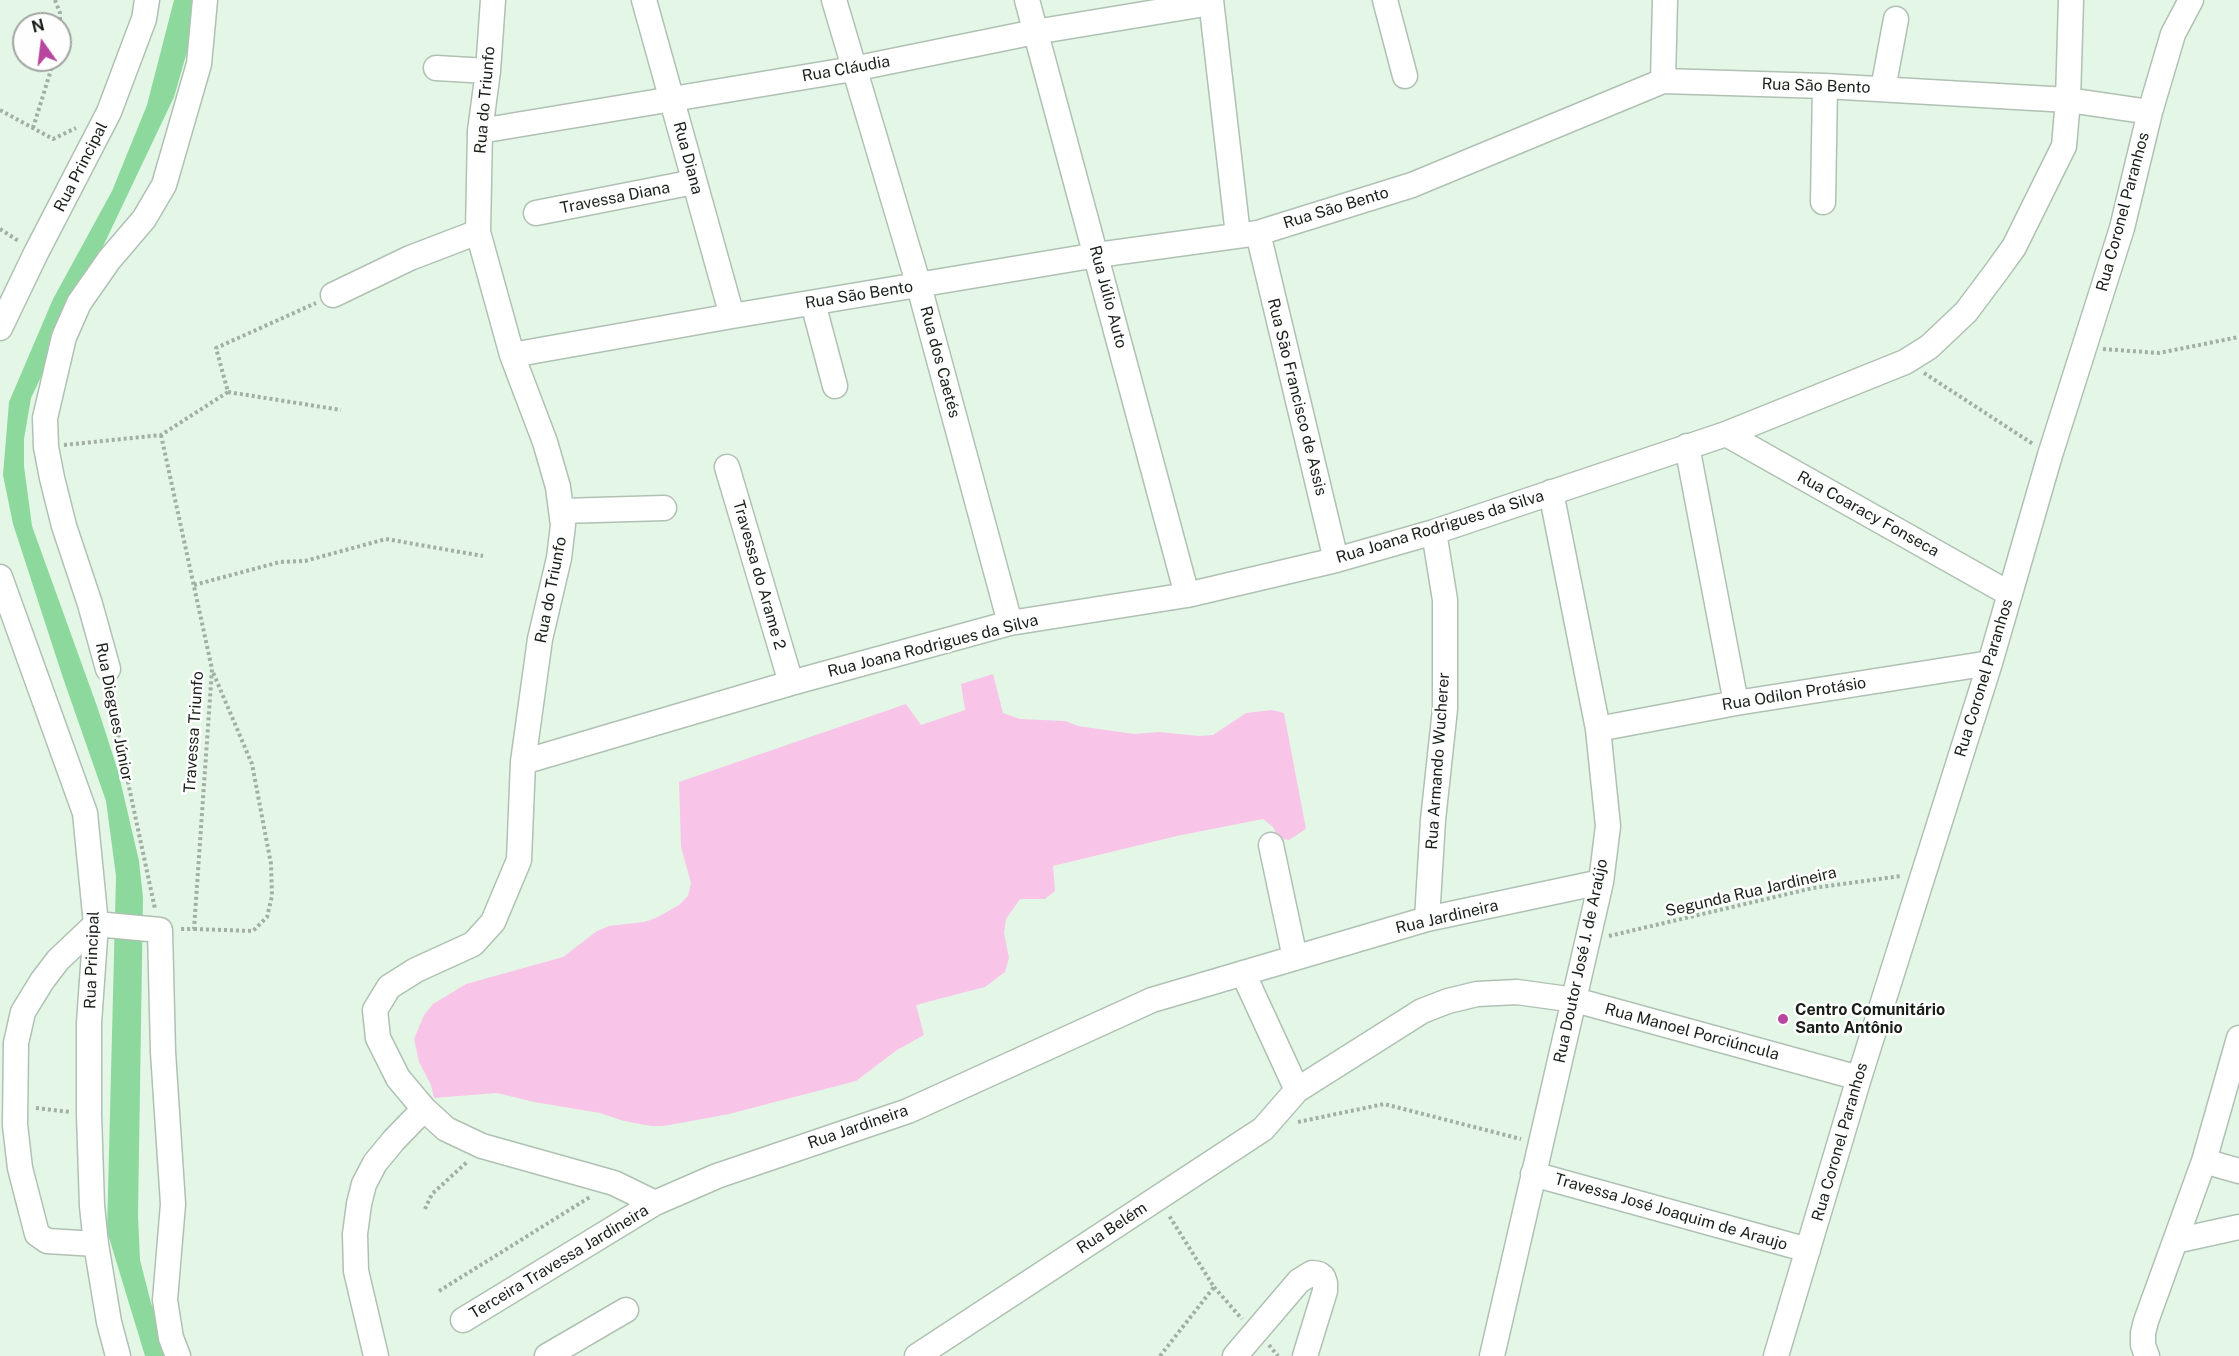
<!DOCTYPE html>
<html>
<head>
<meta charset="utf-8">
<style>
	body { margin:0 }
	#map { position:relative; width:2239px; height:1356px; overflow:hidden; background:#e4f7e7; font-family:"Public Sans",sans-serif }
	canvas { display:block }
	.north { position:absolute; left:12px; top:12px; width:60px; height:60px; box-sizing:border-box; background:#fefefe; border:2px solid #a2a5a3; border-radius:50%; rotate:346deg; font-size:16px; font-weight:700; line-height:24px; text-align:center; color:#19201a }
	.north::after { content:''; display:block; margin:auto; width:21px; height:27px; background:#b8459e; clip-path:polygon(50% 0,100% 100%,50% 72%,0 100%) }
</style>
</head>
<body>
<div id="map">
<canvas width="2239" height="1356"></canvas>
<div class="north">N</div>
</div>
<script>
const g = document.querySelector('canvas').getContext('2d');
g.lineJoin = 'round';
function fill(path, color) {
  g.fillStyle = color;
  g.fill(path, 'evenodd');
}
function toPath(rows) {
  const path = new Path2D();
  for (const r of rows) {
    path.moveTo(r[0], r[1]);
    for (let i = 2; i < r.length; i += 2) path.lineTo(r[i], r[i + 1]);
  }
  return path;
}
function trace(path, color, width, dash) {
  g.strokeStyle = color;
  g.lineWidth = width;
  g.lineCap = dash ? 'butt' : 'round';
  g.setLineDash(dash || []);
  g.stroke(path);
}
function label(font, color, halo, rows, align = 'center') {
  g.font = font + ' "Public Sans",sans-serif';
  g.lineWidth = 5;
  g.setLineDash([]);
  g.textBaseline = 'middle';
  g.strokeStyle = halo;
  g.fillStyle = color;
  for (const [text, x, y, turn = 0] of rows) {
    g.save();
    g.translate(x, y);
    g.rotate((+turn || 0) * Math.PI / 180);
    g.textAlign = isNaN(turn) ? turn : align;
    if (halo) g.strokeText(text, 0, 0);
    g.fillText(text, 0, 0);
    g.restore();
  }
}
fill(toPath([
	[993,674,1003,713,1020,719,1065,721,1078,726,1134,734,1159,732,1199,736,1213,735,1246,713,1272,710,1284,713,1306,829,1289,840,1279,838,1273,827,1263,819,1177,836,1053,866,1055,891,1045,899,1020,899,1006,919,1004,933,1009,958,1005,972,985,987,916,1005,924,1035,897,1050,856,1081,729,1114,664,1126,651,1126,624,1121,600,1113,534,1102,497,1093,434,1098,431,1085,419,1062,414,1039,424,1015,433,1004,466,984,563,957,597,931,609,926,644,922,656,918,679,905,688,896,691,883,681,847,679,782,906,704,921,725,965,710,961,684]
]), '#f8c5e9');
fill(toPath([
	[174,0,195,0,191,38,174,97,31,398,24,439,24,466,32,526,98,709,118,771,139,861,143,897,138,1215,140,1260,151,1303,173,1356,145,1356,107,1231,116,876,106,801,63,678,13,524,3,475,9,402,53,299,112,191,147,105]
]), '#8dd99d');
const minor = toPath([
	[493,0,488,71,480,131,478,232,512,355,545,442,558,487,563,525,559,558,540,639,523,762,519,860,493,922,473,944,416,970,389,987,375,1010,378,1038,398,1078,424,1109,446,1129,482,1146,614,1183,655,1203],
	[644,0,732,316],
	[834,0,919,286,1010,623],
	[1027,0,1187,595],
	[1211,0,1238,235],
	[1385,0,1405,76],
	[436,68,488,71],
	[1663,81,1665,0],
	[1883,89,1896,19],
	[480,131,853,69,1035,32,1211,3],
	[1823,202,1825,86],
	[536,213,694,182],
	[1258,233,1336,560],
	[333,295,410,258,478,232],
	[813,303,835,386],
	[0,328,36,253,109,112,144,19,147,0],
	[512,355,732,316,1097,255,1258,233,1412,185,1663,81,1825,86,2068,100,2150,112],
	[1726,434,2010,594],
	[1687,446,1736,703],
	[727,467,791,683],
	[562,511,664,508],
	[0,577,85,813,96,924,89,1023,89,1114,92,1206,96,1244,109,1322,118,1356],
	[108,669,90,604,64,526,52,478,46,447,45,418,64,337,79,303,109,260,144,219,164,185,199,64,205,0],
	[1598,729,1736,703,1990,663],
	[523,762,791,683,1010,623,1187,595,1336,560,1434,532,1726,434,1905,362,1929,347,1966,312,1996,272,2014,247,2064,146,2068,100,2071,0],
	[1271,845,1295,958],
	[1427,919,1433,820,1445,709,1445,600,1434,532],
	[1243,973,1297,1090],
	[2204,1161,2239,1171],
	[1533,1174,1808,1250],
	[2175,1241,2239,1227],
	[96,1244,47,1241,37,1234,20,1168,15,1125,16,1043,23,1012,42,981,58,960,96,924,160,930,163,1052,173,1204,165,1300,171,1338,178,1356],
	[463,1320,655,1203,717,1176,908,1111,1152,1000,1427,919,1601,882],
	[376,1356,356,1271,355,1234,359,1204,364,1184,375,1163,394,1140,424,1109],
	[547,1356,626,1310],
	[917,1356,1263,1129,1297,1090,1422,1011,1448,1001,1477,994,1517,992,1575,1000,1859,1078],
	[1235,1356,1299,1281,1312,1273,1319,1274,1323,1277,1325,1283,1325,1291,1305,1356],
	[1492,1356,1601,882,1608,826,1598,729,1551,492],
	[1776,1356,1859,1078,1990,663,2050,455,2122,228,2150,112,2173,34,2191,0],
	[2147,1356,2143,1345,2143,1333,2146,1321,2204,1161,2239,1038]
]);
trace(minor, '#afc1b2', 27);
trace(toPath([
	[55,0,60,13,60,24],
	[0,110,53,139,76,128],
	[33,128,54,60],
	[0,229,20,242],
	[2103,349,2159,353,2239,337],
	[1924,373,2033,444],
	[228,392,341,410],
	[161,435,212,669,194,929,180,929],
	[64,445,161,435,228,392,216,348,316,303],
	[194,585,280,562,305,561,386,539,483,556],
	[111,687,119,740,155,909],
	[194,929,253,931,267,917,272,896,271,864,252,764,212,670],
	[1609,936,1813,888,1901,876],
	[36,1108,70,1112],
	[1298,1122,1384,1104,1521,1139],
	[425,1209,432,1194,467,1162],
	[1214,1287,1242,1319],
	[439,1291,590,1197],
	[1269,1345,1278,1356],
	[1160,1356,1214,1287,1168,1214]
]), '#a1b0a3', 4, [3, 3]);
trace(minor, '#fff', 24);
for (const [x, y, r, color] of [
	[1783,1019,6,"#b8459e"]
]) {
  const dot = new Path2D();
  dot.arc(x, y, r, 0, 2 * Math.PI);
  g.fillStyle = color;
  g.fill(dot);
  trace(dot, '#fefefe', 2);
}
label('16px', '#19201a', '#fefefe', [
	["Rua Cláudia",846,69,-10],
	["Rua São Bento",1816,86,2],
	["Rua do Triunfo",485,100,-85],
	["Rua Diana",688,158,75],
	["Rua Principal",81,167,-63],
	["Travessa Diana",615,198,-11],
	["Rua São Bento",1336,208,-17],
	["Rua Coronel Paranhos",2123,212,-75],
	["Rua São Bento",859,295,-9],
	["Rua Júlio Auto",1108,297,75],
	["Rua dos Caetés",940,362,75],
	["Rua São Francisco de Assis",1297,397,76],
	["Rua Coaracy Fonseca",1868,514,29],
	["Rua Joana Rodrigues da Silva",1440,527,-17],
	["Travessa do Arame 2",759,575,74],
	["Rua do Triunfo",551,590,-79],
	["Rua Joana Rodrigues da Silva",933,646,-14],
	["Rua Coronel Paranhos",1984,678,-73],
	["Rua Odilon Protásio",1794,694,-9],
	["Rua Diegues Júnior",114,712,79],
	["Travessa Triunfo",194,732,-86],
	["Rua Armando Wucherer",1438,761,-86],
	["Segunda Rua Jardineira",1751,892,-13],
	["Rua Jardineira",1447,917,-13],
	["Rua Principal",92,960,-88],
	["Rua Doutor José J. de Araújo",1581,961,-78],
	["Rua Manoel Porciúncula",1692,1032,15],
	["Rua Jardineira",858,1127,-19],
	["Rua Coronel Paranhos",1840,1142,-74],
	["Travessa José Joaquim de Araujo",1671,1212,16],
	["Rua Belém",1112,1228,-33],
	["Terceira Travessa Jardineira",559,1262,-31]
]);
label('bold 16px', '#19201a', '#fefefe', [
	["Centro Comunitário",1795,1010],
	["Santo Antônio",1795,1028]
], 'left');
</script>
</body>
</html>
